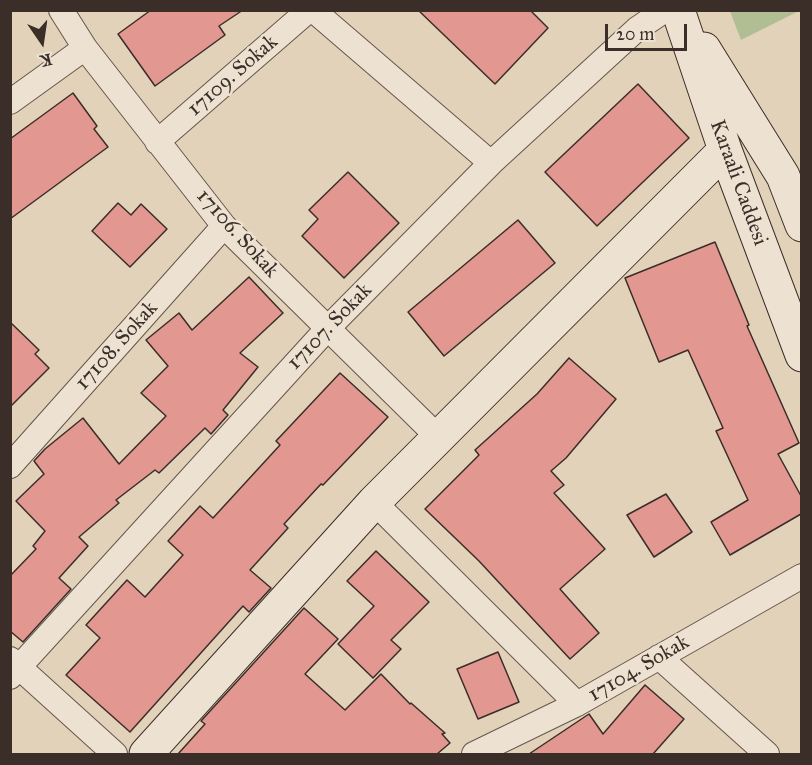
<!DOCTYPE html>
<html>
<head>
<meta charset="utf-8">
<style>
	body { margin:0 }
	#map { position:relative; width:812px; height:765px; overflow:hidden; background:#e3d2ba; font-family:"IM FELL Great Primer",serif }
	canvas { display:block }
	.frame { position:absolute; inset:0; border:12px solid #3b2d28; pointer-events:none }
	.north { position:absolute; left:12px; top:12px; width:60px; height:60px; -webkit-text-stroke:4px #ede2d2; paint-order:stroke; rotate:167deg; font-size:16px; font-weight:700; line-height:24px; text-align:center; color:#3b2d28 }
	.north::after { content:''; display:block; margin:auto; width:21px; height:27px; background:#3b2d28; clip-path:polygon(50% 0,100% 100%,50% 72%,0 100%) }
	.scale { position:absolute; left:605px; top:24px; width:82px; height:27px; box-sizing:border-box; border:3px solid #3b2d28; border-top:0; padding-left:8px; font-size:18px; line-height:21px; white-space:nowrap; color:#3b2d28; -webkit-text-stroke:4px #ede2d2; paint-order:stroke }
</style>
</head>
<body>
<div id="map">
<canvas width="812" height="765"></canvas>
<div class="frame"></div>
<div class="north">K</div>
<div class="scale">20 m</div>
</div>
<script>
const g = document.querySelector('canvas').getContext('2d');
g.lineJoin = 'round';
function fill(path, color) {
  g.fillStyle = color;
  g.fill(path, 'evenodd');
}
function toPath(rows) {
  const path = new Path2D();
  for (const r of rows) {
    path.moveTo(r[0], r[1]);
    for (let i = 2; i < r.length; i += 2) path.lineTo(r[i], r[i + 1]);
  }
  return path;
}
function trace(path, color, width, dash) {
  g.strokeStyle = color;
  g.lineWidth = width;
  g.lineCap = dash ? 'butt' : 'round';
  g.setLineDash(dash || []);
  g.stroke(path);
}
function label(font, color, halo, rows, align = 'center') {
  g.font = font + ' "IM FELL Great Primer",serif';
  g.lineWidth = 5;
  g.setLineDash([]);
  g.textBaseline = 'middle';
  g.strokeStyle = halo;
  g.fillStyle = color;
  for (const [text, x, y, turn = 0] of rows) {
    g.save();
    g.translate(x, y);
    g.rotate((+turn || 0) * Math.PI / 180);
    g.textAlign = isNaN(turn) ? turn : align;
    if (halo) g.strokeText(text, 0, 0);
    g.fillText(text, 0, 0);
    g.restore();
  }
}
fill(toPath([
	[801,10,741,40,730,11,730,10]
]), '#b1bd92');
const building = toPath([
	[151,10,243,10,219,26,225,35,155,86,118,34,151,10],
	[418,10,530,10,548,28,495,84,418,10],
	[638,84,689,138,597,226,545,172,638,84],
	[73,93,97,126,94,129,108,147,10,219,10,139,73,93],
	[348,172,399,223,344,278,302,236,318,219,309,210,348,172],
	[118,203,131,215,141,204,167,229,130,267,92,231,118,203],
	[518,220,555,263,444,356,408,312,518,220],
	[715,242,749,325,747,326,799,443,778,454,801,496,801,514,730,555,711,522,748,500,716,431,723,428,688,350,659,362,625,278,715,242],
	[249,277,283,313,240,353,258,367,223,410,228,415,211,434,205,428,159,473,155,470,116,500,119,503,79,537,88,546,59,578,71,589,23,642,10,631,10,576,36,549,33,546,45,531,16,501,44,474,34,461,45,449,83,418,119,464,166,416,141,393,168,366,146,340,179,313,192,330,249,277],
	[10,322,39,350,35,354,49,368,10,407,10,322],
	[569,358,616,399,566,458,551,471,564,485,554,493,605,549,560,589,599,633,570,659,479,561,425,509,479,455,475,450,537,394,569,358],
	[340,373,388,417,323,485,321,484,284,524,288,528,250,570,271,588,249,612,243,606,130,732,66,675,100,638,86,625,127,580,145,597,183,555,168,541,200,506,213,518,280,445,276,441,340,373],
	[666,494,692,532,654,557,627,515,666,494],
	[376,551,429,602,391,640,401,649,373,678,338,644,374,606,347,581,376,551],
	[304,608,338,639,305,674,345,710,381,674,410,704,411,703,445,733,442,734,450,743,437,754,178,754,205,724,201,721,304,608],
	[498,652,519,702,478,719,457,669,498,652],
	[645,685,684,719,653,754,529,754,589,714,603,734,645,685]
]);
fill(building, '#e39791');
trace(building, '#3b2d28', 1.5);
const street = toPath([
	[61,10,85,48,224,226,438,437],
	[313,10,491,163],
	[10,102,85,48],
	[157,142,309,10],
	[10,466,224,226],
	[374,502,577,704],
	[659,657,767,754],
	[10,659,115,754],
	[10,677,327,329,491,163,637,29,665,10],
	[474,754,577,704,802,576]
]);
const secondary = toPath([
	[678,10,725,150,802,355],
	[704,49,783,176,802,225],
	[146,754,374,502,725,150]
]);
trace(street, '#65564c', 26);
trace(secondary, '#3b2d28', 35);
trace(street, '#ede2d2', 24);
trace(secondary, '#ede2d2', 33);
label('21px', '#3b2d28', '#ede2d2', [
	["17109. Sokak",233,76,-41],
	["Karaali Caddesi",738,183,70],
	["17106. Sokak",237,234,48],
	["17107. Sokak",330,327,-46],
	["17108. Sokak",117,346,-48],
	["17104. Sokak",639,669,-30]
]);
</script>
</body>
</html>
